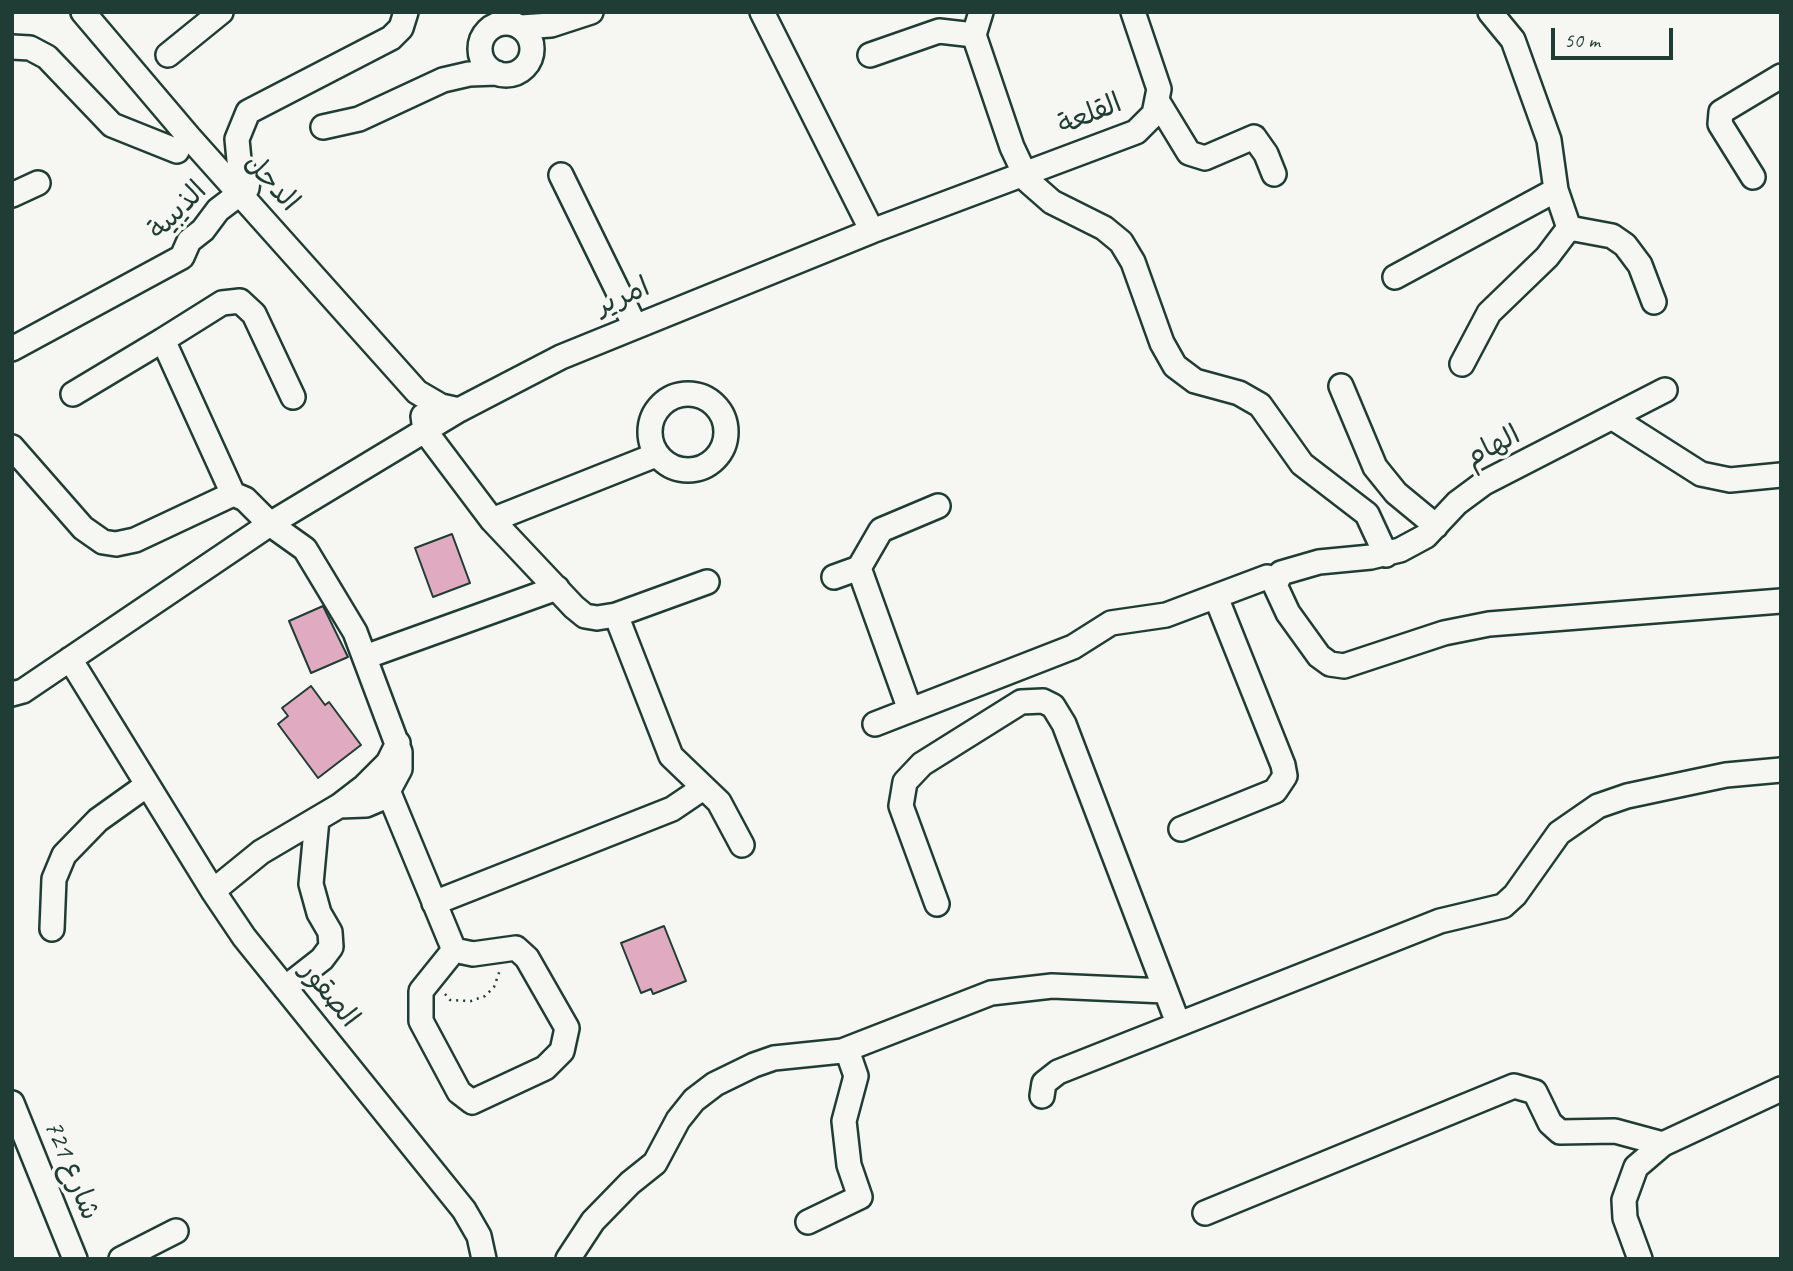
<!DOCTYPE html>
<html>
<head>
<meta charset="utf-8">
<style>
	body { margin:0 }
	#map { position:relative; width:1793px; height:1271px; overflow:hidden; background:#f6f6f2; font-family:Caveat,sans-serif }
	canvas { display:block }
	.frame { position:absolute; inset:0; border:14px solid #1f3d34; pointer-events:none }
	.scale { position:absolute; left:1551px; top:28px; width:122px; height:32px; box-sizing:border-box; border:4px solid #1f3d34; border-top:0; padding-left:9px; font-size:21px; line-height:24px; white-space:nowrap; color:#1f3d34; -webkit-text-stroke:5px #f6f6f2; paint-order:stroke }
</style>
</head>
<body>
<div id="map">
<canvas width="1793" height="1271"></canvas>
<div class="frame"></div>
<div class="scale">50 m</div>
</div>
<script>
const g = document.querySelector('canvas').getContext('2d');
g.lineJoin = 'round';
function fill(path, color) {
  g.fillStyle = color;
  g.fill(path, 'evenodd');
}
function toPath(rows) {
  const path = new Path2D();
  for (const r of rows) {
    if (r.length === 3) {
      path.moveTo(r[0] + r[2], r[1]);
      path.arc(r[0], r[1], r[2], 0, 2 * Math.PI);
      continue;
    }
    path.moveTo(r[0], r[1]);
    for (let i = 2; i < r.length; i += 2) path.lineTo(r[i], r[i + 1]);
  }
  return path;
}
function trace(path, color, width, dash) {
  g.strokeStyle = color;
  g.lineWidth = width;
  g.lineCap = dash ? 'butt' : 'round';
  g.setLineDash(dash || []);
  g.stroke(path);
}
function label(font, color, halo, rows, align = 'center') {
  g.font = font + ' Caveat,"Playpen Sans Arabic",sans-serif';
  g.lineWidth = 7;
  g.setLineDash([]);
  g.textBaseline = 'middle';
  g.strokeStyle = halo;
  g.fillStyle = color;
  for (const [text, x, y, turn = 0] of rows) {
    g.save();
    g.translate(x, y);
    g.rotate((+turn || 0) * Math.PI / 180);
    g.textAlign = isNaN(turn) ? turn : align;
    if (halo) g.strokeText(text, 0, 0);
    g.fillText(text, 0, 0);
    g.restore();
  }
}
const building = toPath([
	[452,534,470,583,433,597,415,548,452,534],
	[323,606,348,657,311,673,289,621,323,606],
	[311,686,325,705,329,702,361,745,318,778,278,724,288,716,282,708,311,686],
	[664,926,686,981,653,994,651,989,641,993,621,943,664,926]
]);
fill(building, '#e0aac1');
trace(building, '#1f3d34', 2);
const minor = toPath([
	[83,12,189,137,417,392,441,406,459,410],
	[762,12,872,231],
	[981,12,974,35,1012,147,1028,181,1052,202,1104,228,1121,242,1133,262,1162,343,1175,366,1195,381,1239,393,1260,405,1302,464,1367,514,1386,555],
	[506,49,26],
	[521,27,551,25,591,12],
	[12,47,30,48,47,57,112,125,177,151],
	[168,55,221,12],
	[870,55,939,31,974,35],
	[1158,102,1189,153,1205,158,1254,137,1266,154,1274,174],
	[323,127,359,119,443,80,469,74,497,73],
	[561,175,634,324],
	[1753,177,1720,124,1721,112,1781,76],
	[12,195,38,183],
	[1569,228,1612,236,1625,245,1640,265,1654,302],
	[1395,277,1556,190,1549,140,1513,40,1490,12],
	[12,349,182,257,189,241,203,230,218,210,247,188,248,181,239,160,237,139,248,112,391,38,401,28,406,12],
	[1462,364,1489,313,1547,257,1569,228,1556,190],
	[1341,386,1375,467,1396,493,1436,526],
	[1665,390,1484,483,1457,503,1426,536,1400,550,1371,557,1319,562,1281,573,1275,585,1288,613,1319,656,1330,664,1344,666,1444,633,1489,624,1781,601],
	[688,432,38],
	[73,394,163,340],
	[423,416,425,431,492,520,574,607,585,616,597,618,616,615],
	[1613,418,1701,474,1730,480,1781,475],
	[12,447,83,528,103,542,116,544,135,540,233,494,245,499,270,524,305,549,355,632,400,752,400,769,385,797,366,805,339,806],
	[233,494,163,340,222,303,240,301,254,314,293,397],
	[492,520,656,455],
	[859,568,910,710],
	[834,577,859,568,881,530,938,506],
	[707,582,616,615,671,756,719,802,742,845],
	[365,657,557,588],
	[70,659,213,891],
	[12,694,23,691,270,524,459,410,561,357,872,231,1136,132,1154,114,1159,89,1133,12],
	[875,724,1073,647,1111,623,1166,615,1267,577,1276,579],
	[398,743,388,763,365,786,339,806,261,852,213,891,244,937,464,1210,479,1236,484,1259],
	[389,793,454,950,473,954,516,948,527,958,567,1028,562,1051,545,1068,472,1102,459,1092,421,1021,421,991,454,950],
	[1181,829,1275,791,1285,776,1283,765,1216,597],
	[434,903,672,809,703,788],
	[937,904,901,806,905,782,922,764,1021,702,1043,701,1053,706,1064,724,1178,1023],
	[52,929,54,879,64,855,98,820,147,785],
	[285,988,322,959,331,947,330,932,319,913,311,884,317,819],
	[1042,1096,1044,1083,1058,1072,1440,921,1503,906,1515,895,1559,833,1598,806,1627,796,1726,775,1781,770],
	[12,1103,75,1259],
	[1205,1213,1514,1086,1535,1092,1550,1123,1560,1132,1615,1131,1663,1144],
	[808,1222,860,1197,849,1165,844,1121,856,1076,847,1050],
	[121,1259,176,1231],
	[568,1259,593,1221,630,1183,655,1163,678,1120,694,1100,715,1084,754,1065,774,1058,842,1051,991,993,1052,986,1165,991],
	[1640,1259,1625,1218,1624,1200,1636,1167,1663,1144,1781,1089]
]);
trace(minor, '#1f3d34', 28);
trace(toPath([
	[445,994,450,1000,471,1001,485,996,494,987,500,970]
]), '#1f3d34', 2.5, [2, 5]);
trace(minor, '#f6f6f2', 23);
label('28px', '#1f3d34', '#f6f6f2', [
	["القلعة",1090,115,-22],
	["الدحل",271,183,48],
	["الذيبية",178,211,-45],
	["امرير",623,297,-23],
	["الهام",1493,447,-28],
	["الصقور",329,995,51],
	["شارع 721",71,1170,68]
]);
</script>
</body>
</html>
